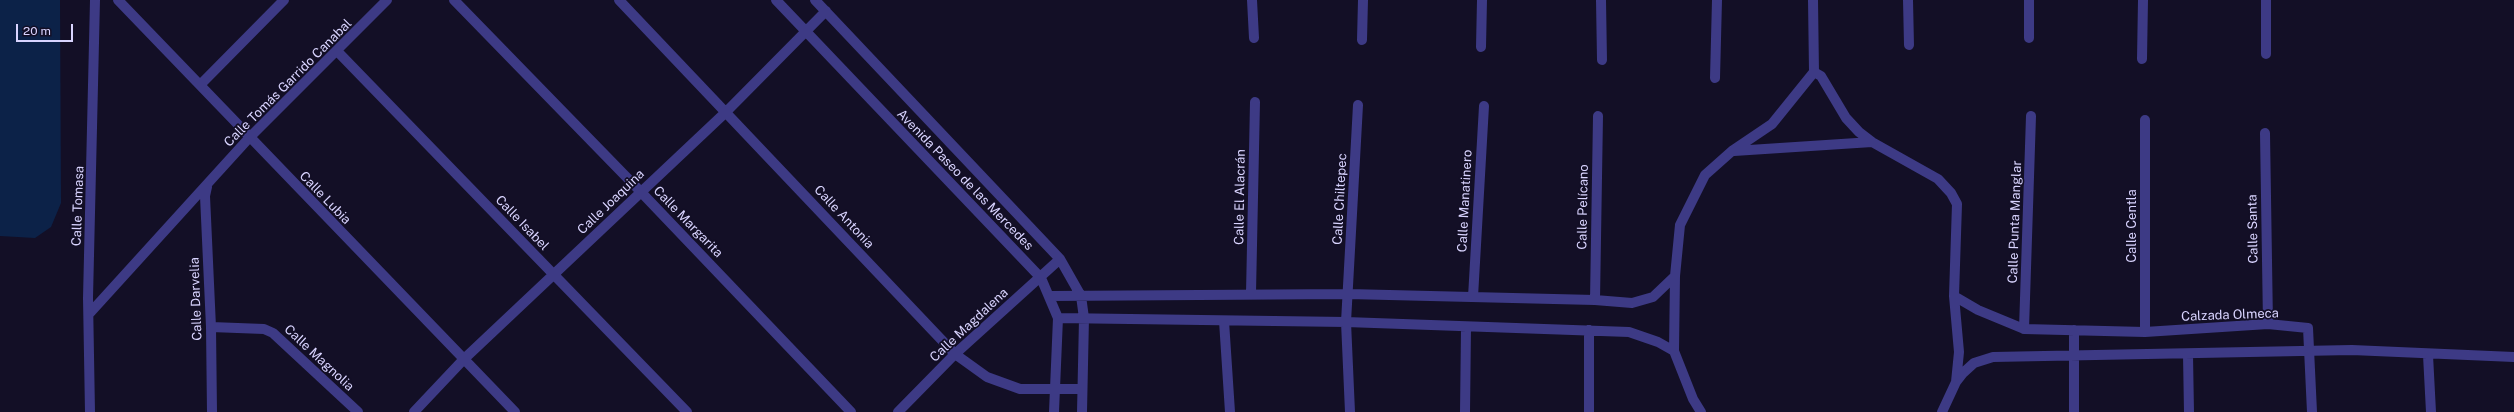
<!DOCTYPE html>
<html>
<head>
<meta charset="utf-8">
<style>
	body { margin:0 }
	#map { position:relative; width:2514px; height:412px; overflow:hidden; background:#130f26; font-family:"Public Sans",sans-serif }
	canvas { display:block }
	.scale { position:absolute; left:16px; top:24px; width:57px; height:18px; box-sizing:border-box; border:2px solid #d9d4ff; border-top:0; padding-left:5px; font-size:12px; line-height:14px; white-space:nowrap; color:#d9d4ff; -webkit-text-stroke:3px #130f26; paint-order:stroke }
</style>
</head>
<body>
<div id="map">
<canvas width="2514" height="412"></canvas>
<div class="scale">20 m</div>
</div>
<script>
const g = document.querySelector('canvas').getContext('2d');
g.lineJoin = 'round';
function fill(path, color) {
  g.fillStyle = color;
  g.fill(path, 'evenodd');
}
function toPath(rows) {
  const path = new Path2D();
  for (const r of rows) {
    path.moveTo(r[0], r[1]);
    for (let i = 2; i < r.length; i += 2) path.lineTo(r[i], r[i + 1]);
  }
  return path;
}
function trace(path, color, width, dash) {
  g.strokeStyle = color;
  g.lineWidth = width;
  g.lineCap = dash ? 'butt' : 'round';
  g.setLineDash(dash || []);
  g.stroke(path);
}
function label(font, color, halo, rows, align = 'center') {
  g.font = font + ' "Public Sans",sans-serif';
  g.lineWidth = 3.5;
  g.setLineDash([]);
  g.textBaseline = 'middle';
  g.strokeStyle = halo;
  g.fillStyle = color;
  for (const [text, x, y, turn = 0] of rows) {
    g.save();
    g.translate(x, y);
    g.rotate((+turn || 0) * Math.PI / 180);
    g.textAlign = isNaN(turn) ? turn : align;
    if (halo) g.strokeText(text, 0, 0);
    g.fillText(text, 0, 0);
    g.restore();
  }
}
fill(toPath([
	[0,0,60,0,61,203,51,227,35,238,0,236]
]), '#0c2248');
trace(toPath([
	[118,0,515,412],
	[454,0,640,191,851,412],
	[619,0,955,354,987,377,1020,389,1082,389],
	[776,0,1041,278,1058,318,1054,412],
	[815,0,1060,259,1081,296,1084,318,1082,412],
	[1252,0,1254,38],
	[1601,0,1602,60],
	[1813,0,1814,72],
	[1908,0,1909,45],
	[2029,38,2029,0],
	[1362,40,1363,0],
	[1481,47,1482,0],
	[338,52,687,412],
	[2266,54,2266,0],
	[2142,59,2143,0],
	[1814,72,1821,76,1846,118,1859,132,1872,142,1938,179,1951,193,1957,204,1954,296,1959,352,1956,382],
	[1715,78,1717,0],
	[201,84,284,0],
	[2145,120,2145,332],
	[2265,133,2268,324],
	[1734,151,1872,142],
	[207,187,205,196,211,327,212,412],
	[1251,293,1255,102],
	[1050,296,1348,294,1595,300,1632,303,1653,297,1675,276],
	[1954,296,1978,310,2024,329,2145,332,2268,324,2308,328,2312,412],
	[1473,297,1484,106],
	[1595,300,1598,116],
	[89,314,249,138,387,0],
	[1058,318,1346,322,1629,332,1658,342,1674,351],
	[1224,321,1230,412],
	[211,327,264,329,273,333,358,412],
	[2024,329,2031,116],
	[1589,330,1589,412],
	[2074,330,2074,412],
	[2188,355,2189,412],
	[2428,355,2431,412],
	[90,412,88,298,95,0],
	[414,412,464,359,726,112,826,11],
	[898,412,955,354,1060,259],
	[1350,412,1346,322,1358,105],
	[1465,412,1466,328],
	[1701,412,1693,399,1674,351,1675,276,1680,225,1705,175,1732,151,1772,124,1814,72],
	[1942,412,1956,382,1963,373,1974,363,1993,357,2352,350,2514,357]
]), '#3d3a85', 10);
label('13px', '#d9d4ff', '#130f26', [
	["Calle Tomás Garrido Canabal",288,83,-45],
	["Avenida Paseo de las Mercedes",965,180,46],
	["Calle El Alacrán",1240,197,-89],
	["Calle Lubia",325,198,46],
	["Calle Chiltepec",1340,199,-87],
	["Calle Manatinero",1465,201,-87],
	["Calle Joaquina",611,202,-44],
	["Calle Tomasa",78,206,-88],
	["Calle Pelícano",1583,207,-89],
	["Calle Antonia",844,217,47],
	["Calle Margarita",688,222,46],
	["Calle Punta Manglar",2015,222,-88],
	["Calle Isabel",522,223,46],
	["Calle Centla",2132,226,-90],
	["Calle Santa",2253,229,-91],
	["Calle Darvelia",196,299,-92],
	["Calzada Olmeca",2230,315,-2],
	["Calle Magdalena",969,325,-43],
	["Calle Magnolia",319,358,43]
]);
</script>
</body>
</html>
